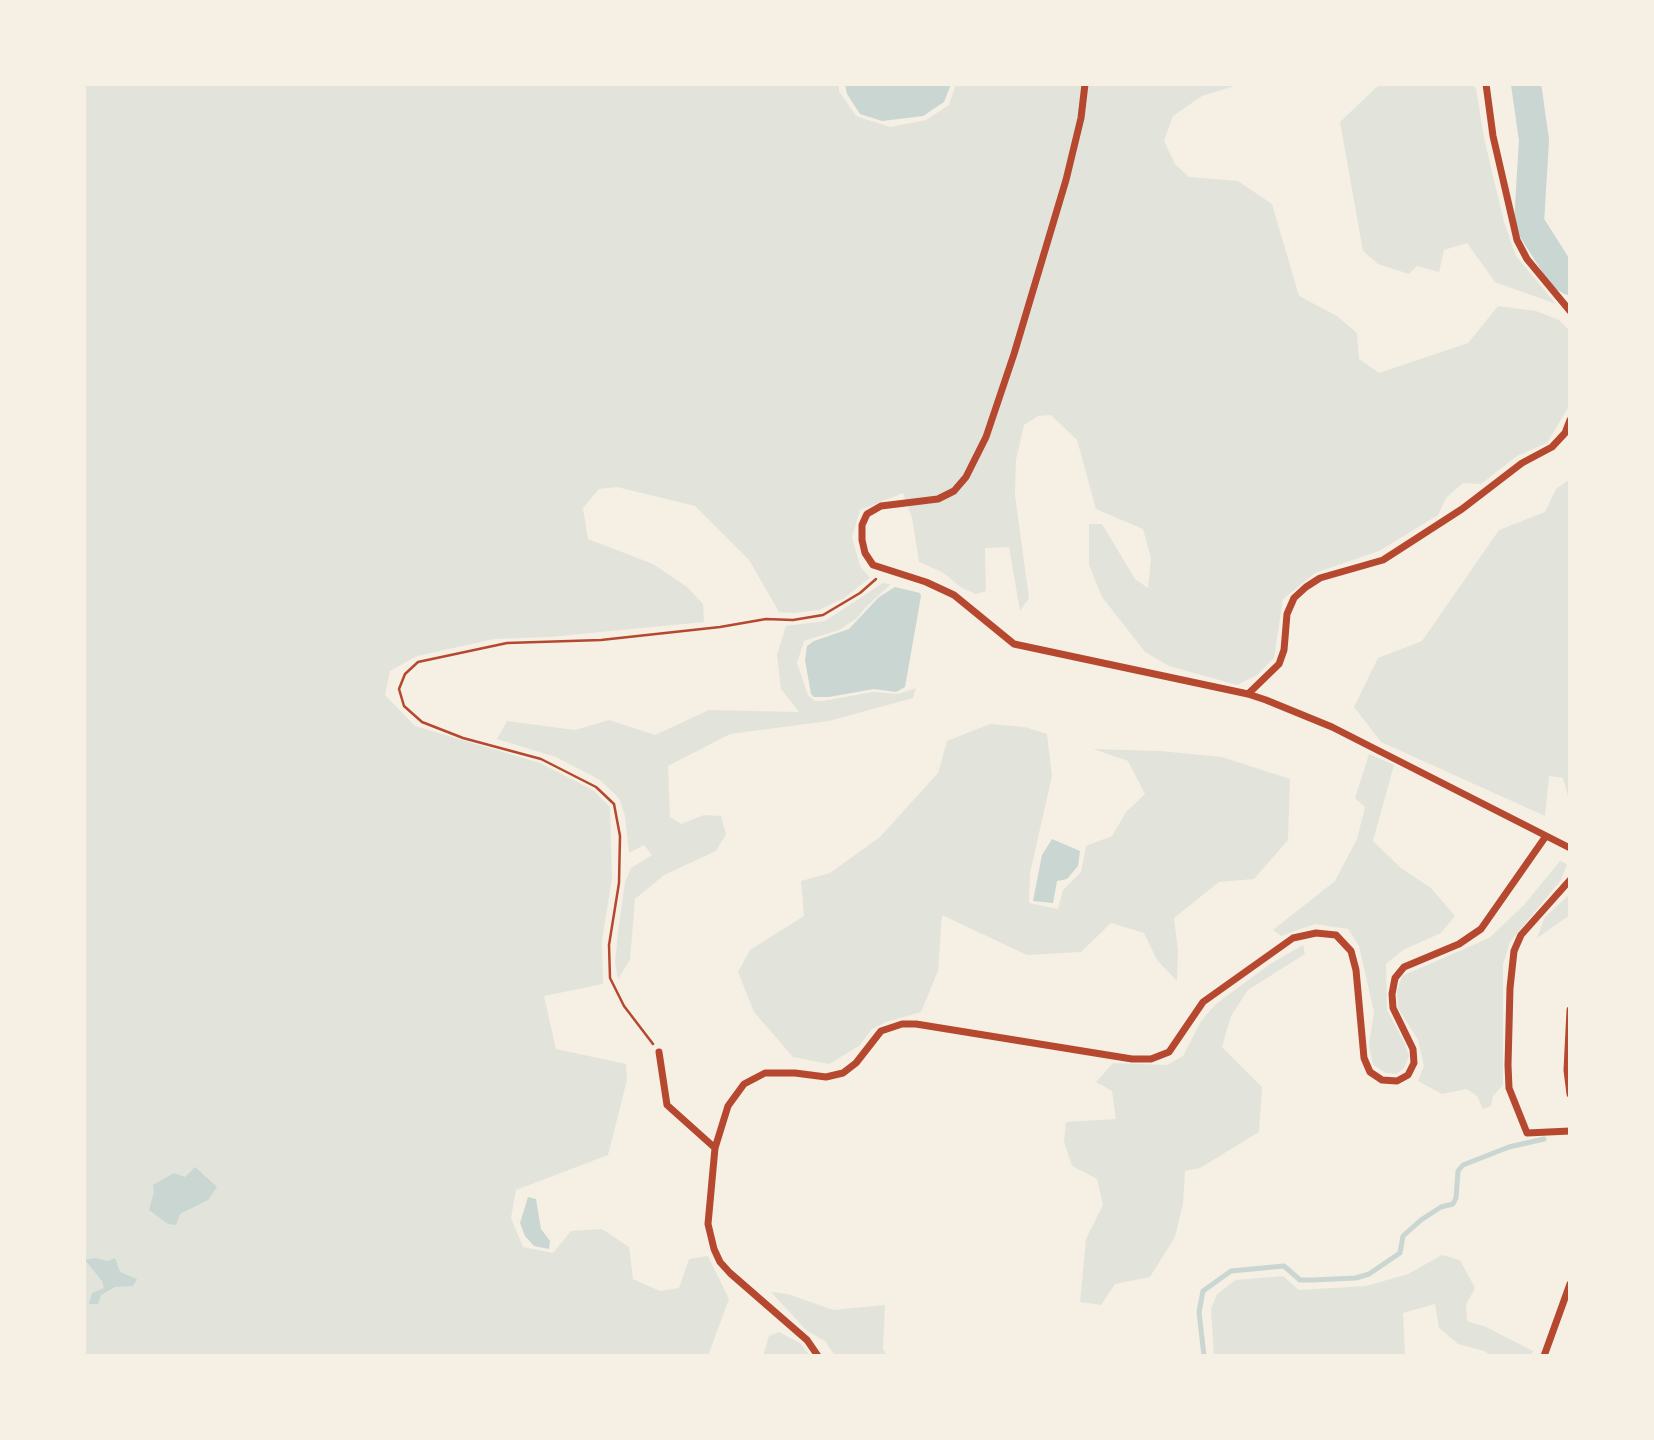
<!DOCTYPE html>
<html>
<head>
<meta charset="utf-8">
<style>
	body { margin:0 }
	#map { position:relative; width:1654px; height:1440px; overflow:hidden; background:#f6efe4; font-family:Arial,sans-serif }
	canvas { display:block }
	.frame { position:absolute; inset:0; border:86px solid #f6efe4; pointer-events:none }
</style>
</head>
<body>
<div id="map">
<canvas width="1654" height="1440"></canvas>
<div class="frame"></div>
</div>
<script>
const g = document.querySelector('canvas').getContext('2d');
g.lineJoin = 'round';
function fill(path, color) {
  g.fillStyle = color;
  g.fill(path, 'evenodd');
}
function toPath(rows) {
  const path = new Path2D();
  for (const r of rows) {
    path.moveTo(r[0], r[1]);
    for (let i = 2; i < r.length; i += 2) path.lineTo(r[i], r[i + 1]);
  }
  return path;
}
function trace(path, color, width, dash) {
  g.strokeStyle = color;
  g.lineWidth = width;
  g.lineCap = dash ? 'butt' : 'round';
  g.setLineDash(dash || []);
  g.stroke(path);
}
fill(toPath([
	[84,84,839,84,839,91,856,116,890,127,926,120,949,105,956,84,1241,84,1202,96,1173,116,1164,141,1175,164,1189,177,1238,181,1272,204,1299,296,1337,316,1357,333,1359,359,1379,373,1468,343,1498,306,1536,311,1559,320,1570,331,1570,395,1568,408,1547,443,1517,456,1481,484,1463,483,1446,498,1438,515,1379,551,1315,573,1283,599,1274,658,1257,675,1237,685,1169,666,1145,652,1102,597,1089,565,1089,524,1102,524,1135,579,1148,588,1151,558,1143,529,1096,509,1077,440,1051,415,1038,416,1024,425,1016,460,1015,495,1029,598,1020,611,1009,547,985,548,986,591,976,594,962,588,942,572,919,562,912,518,903,493,860,510,852,537,860,566,870,578,844,598,819,610,794,613,779,612,749,560,695,506,617,487,599,489,583,508,588,539,653,564,687,587,703,604,704,622,549,637,494,639,417,656,390,671,385,695,415,726,540,763,593,790,610,807,612,878,602,941,603,984,544,996,556,1049,626,1064,627,1080,608,1155,516,1190,511,1218,523,1247,553,1253,571,1231,602,1229,629,1247,633,1279,660,1291,679,1288,689,1259,708,1256,729,1299,708,1356,84,1356],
	[1380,84,1472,84,1476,88,1484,138,1504,222,1516,256,1556,304,1495,282,1467,243,1444,250,1439,272,1417,266,1409,274,1378,264,1363,251,1340,122],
	[1570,479,1570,804,1563,778,1549,776,1545,816,1381,742,1354,707,1378,658,1422,641,1499,530,1545,512,1556,489],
	[883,583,891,584,867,606,857,618,839,630,804,641,797,663,808,695,815,701,823,701,873,692,898,694,916,688,913,698,829,721,730,734,668,766,670,817,681,824,704,815,721,816,726,834,716,851,664,875,635,899,630,960,618,979,615,963,618,931,625,882,631,868,652,855,644,845,629,853,625,816,619,798,600,780,556,757,497,739,507,721,575,730,609,720,655,735,709,710,799,712,781,689,777,655,786,626,825,621],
	[990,724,1025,727,1047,734,1052,776,1030,873,1029,903,1058,909,1063,890,1081,872,1086,846,1112,836,1126,812,1145,794,1128,761,1093,749,1160,751,1222,757,1290,779,1288,840,1254,879,1219,882,1174,918,1178,950,1177,981,1157,960,1144,933,1111,923,1081,952,1027,955,942,915,938,971,921,1012,886,1022,872,1029,859,1046,829,1064,793,1057,754,1012,738,972,750,950,804,916,801,881,830,873,880,837,938,773,947,741],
	[1369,754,1394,765,1373,841,1401,868,1431,888,1455,916,1441,933,1403,950,1386,964,1387,1010,1404,1042,1409,1056,1404,1068,1396,1074,1386,1073,1373,1065,1369,1045,1374,1012,1359,946,1348,929,1315,924,1281,936,1273,930,1335,881,1357,839,1365,807,1355,798],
	[1560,861,1567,864,1561,880,1510,942,1503,964,1503,1085,1493,1096,1491,1106,1483,1109,1477,1096,1467,1089,1442,1094,1418,1081,1424,1066,1418,1040,1398,1008,1397,991,1402,976,1489,938,1524,905],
	[1570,894,1570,915,1537,938,1545,917],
	[1303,945,1305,954,1248,990,1231,1016,1222,1047,1262,1087,1259,1132,1200,1168,1185,1171,1183,1204,1175,1237,1150,1277,1115,1284,1101,1305,1080,1302,1086,1239,1103,1205,1097,1179,1072,1166,1064,1141,1066,1122,1116,1119,1112,1091,1096,1082,1113,1063,1167,1065,1183,1056,1201,1021,1216,1004,1270,964],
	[1442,1255,1460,1260,1475,1288,1466,1305,1467,1321,1486,1327,1533,1351,1531,1356,1492,1356,1484,1351,1458,1344,1439,1328,1435,1304,1403,1313,1405,1356,1214,1356,1211,1309,1217,1294,1236,1280,1283,1276,1299,1290,1366,1286,1408,1274],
	[771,1292,788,1294,833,1310,885,1305,883,1349,887,1356,835,1356,825,1341,807,1331],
	[779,1332,800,1343,810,1356,763,1356,769,1336]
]), '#e2e4dc');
fill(toPath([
	[845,84,951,84,944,102,923,116,882,121,860,114,847,94],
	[895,587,920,593,921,596,905,687,896,692,874,689,829,697,814,697,811,694,805,660,807,646,814,641,849,629,879,597],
	[1052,839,1080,851,1078,866,1067,879,1057,881,1053,903,1033,901,1042,855],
	[195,1167,217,1187,208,1200,180,1214,176,1225,168,1224,149,1210,154,1192,153,1185,174,1173,185,1177],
	[528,1197,536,1199,541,1229,550,1241,549,1249,534,1246,525,1236,520,1223],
	[95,1258,108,1261,115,1258,120,1272,137,1279,133,1286,115,1287,101,1295,98,1304,89,1304,92,1293,104,1288,102,1281,85,1260]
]), '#c9d6d2');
trace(toPath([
	[1204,1356,1199,1312,1203,1291,1231,1271,1284,1266,1300,1280,1313,1280,1356,1278,1369,1274,1400,1253,1403,1236,1421,1220,1441,1207,1453,1204,1456,1198,1458,1171,1463,1165,1509,1147,1544,1139]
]), '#c9d6d2', 5);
trace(toPath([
	[1526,84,1534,140,1529,223,1562,275,1570,280]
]), '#c9d6d2', 30);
trace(toPath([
	[653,1044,624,1006,610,978,609,945,619,883,620,836,614,804,596,787,541,759,463,738,422,722,404,706,399,689,405,674,418,662,507,643,601,640,720,627,766,619,793,620,823,615,860,593,876,579]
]), '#b5482f', 2.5);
trace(toPath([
	[1085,84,1081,118,1066,180,1014,354,986,437,966,477,954,491,938,499,881,506,867,514,862,525,862,540,865,553,873,565,926,582,954,595,1014,644,1248,694,1266,700,1332,727,1570,848],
	[1486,84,1493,136,1517,240,1527,259,1570,311],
	[1248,694,1279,664,1284,650,1287,614,1294,598,1306,587,1320,578,1383,560,1462,509,1522,463,1552,447,1565,433,1570,420],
	[1570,880,1521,935,1514,951,1510,988,1508,1065,1509,1088,1527,1133,1570,1131],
	[1570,1010,1567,1070,1570,1094],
	[659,1052,667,1105,715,1148],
	[818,1356,807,1340,730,1273,720,1262,714,1249,708,1224,715,1148,728,1106,744,1084,765,1073,795,1073,826,1077,843,1073,856,1063,881,1031,902,1024,916,1024,1132,1059,1151,1059,1169,1052,1203,1002,1293,938,1316,933,1336,935,1351,951,1356,970,1364,1058,1370,1072,1382,1080,1397,1081,1408,1075,1414,1063,1413,1049,1393,1008,1392,994,1395,978,1404,967,1459,944,1481,929,1546,836],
	[1544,1356,1570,1284]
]), '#b5482f', 7);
</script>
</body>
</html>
